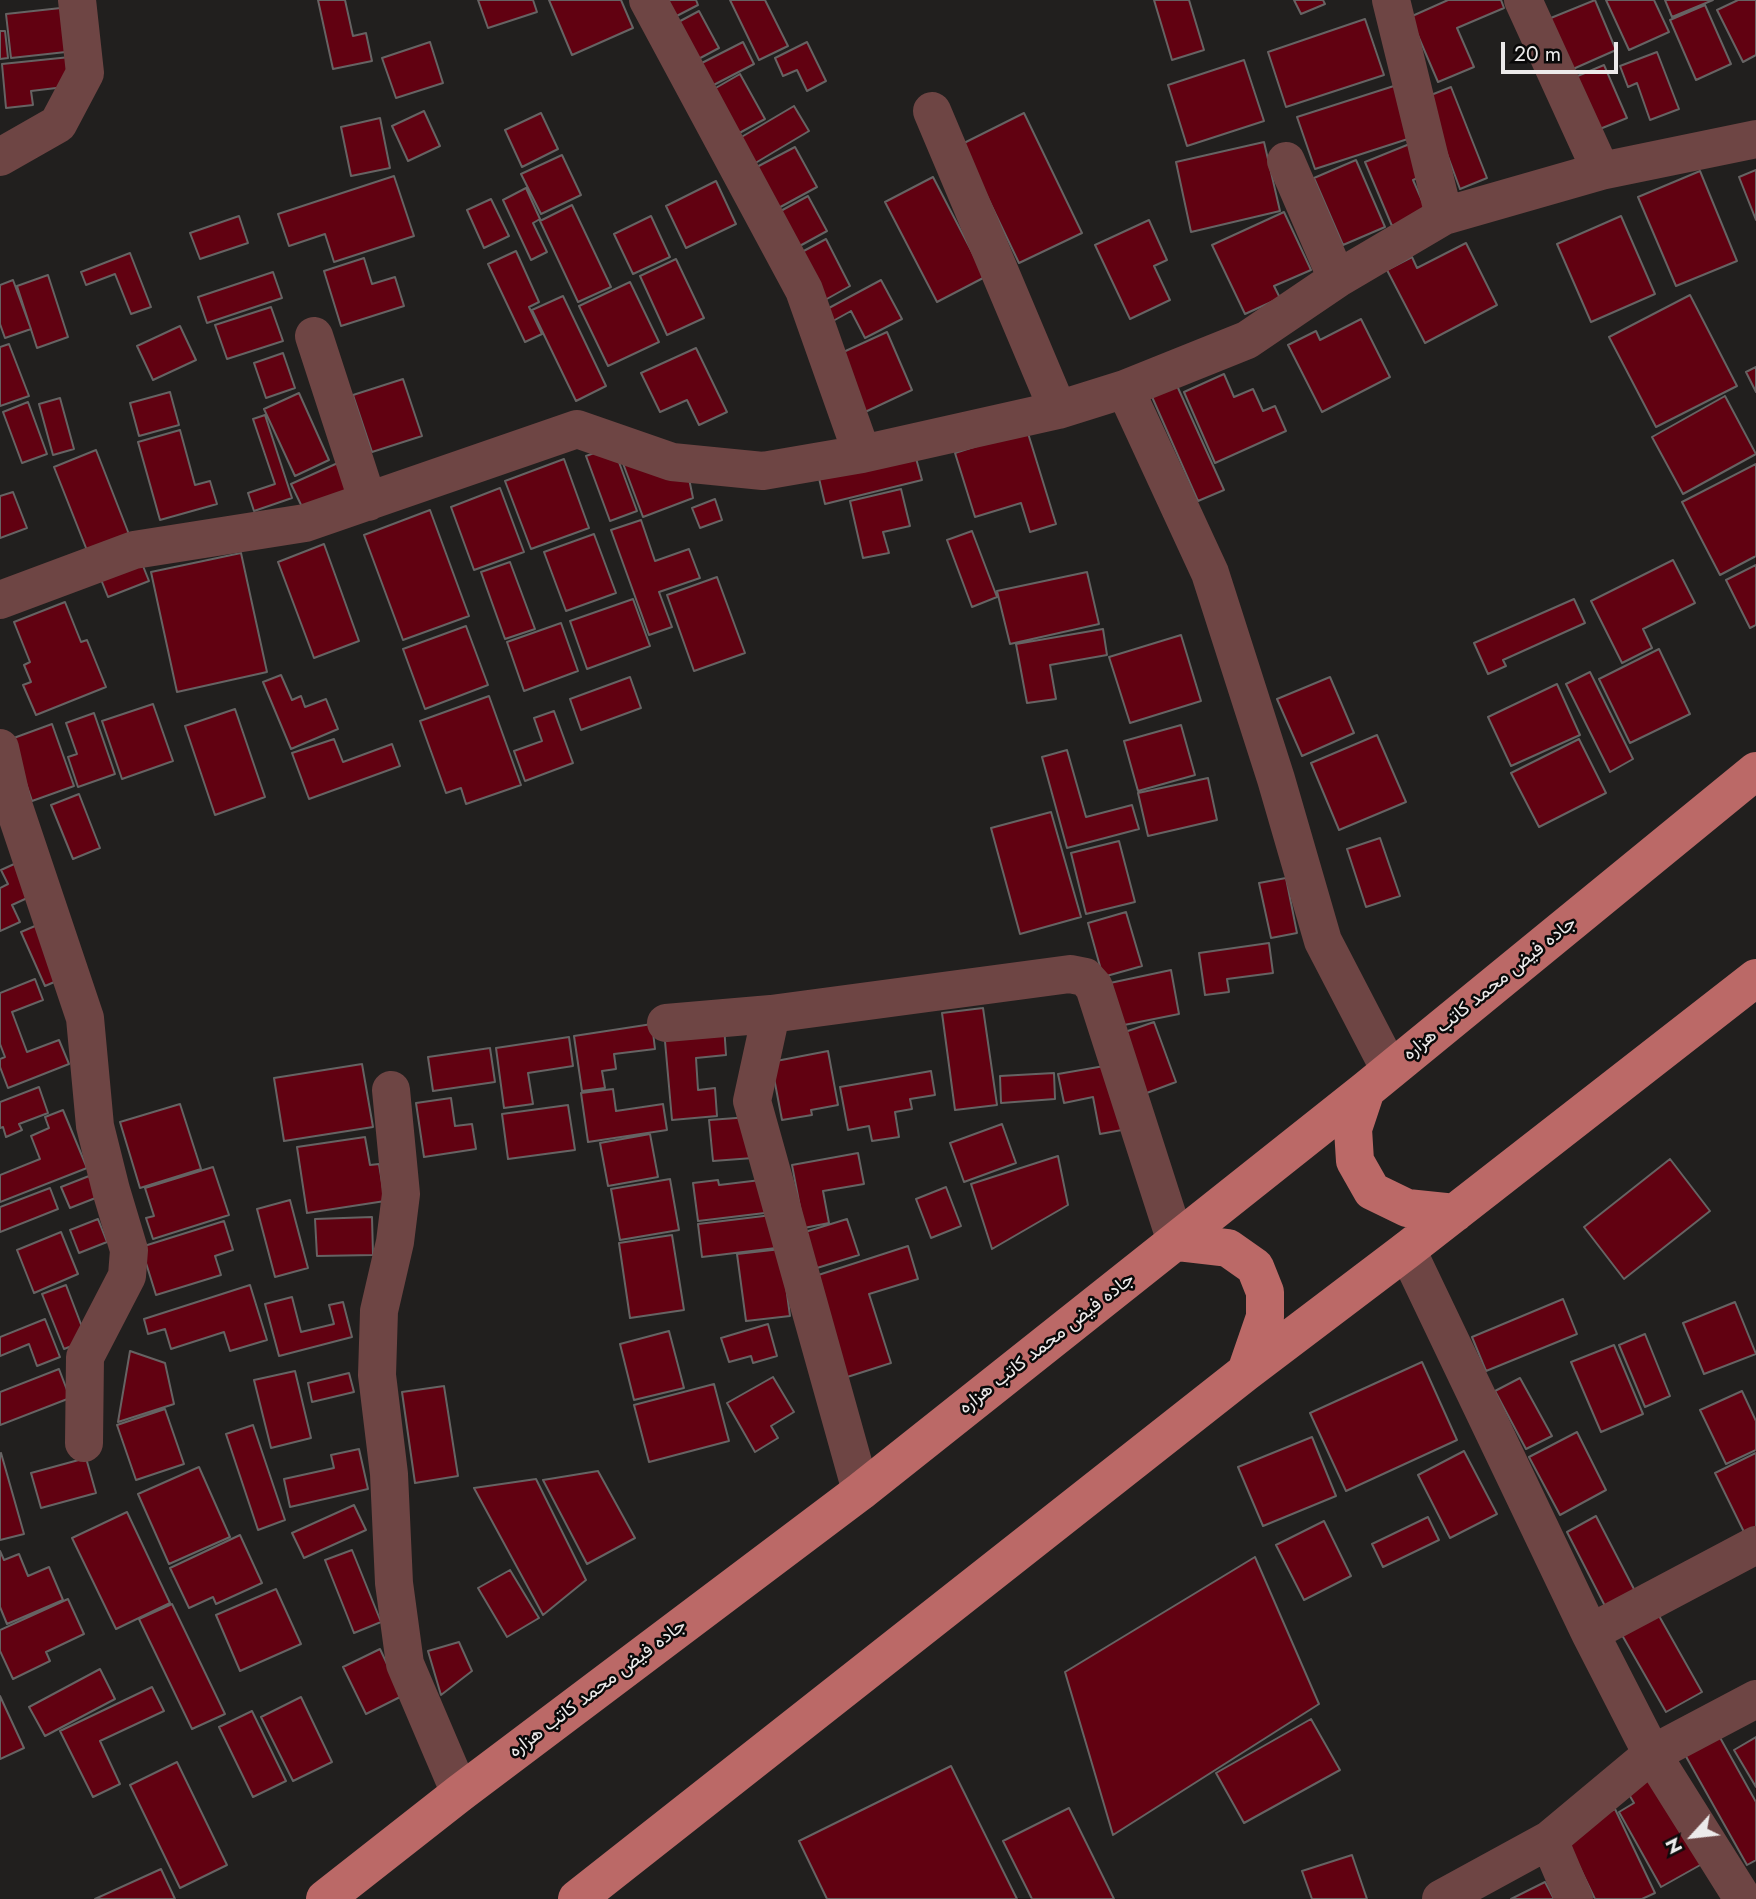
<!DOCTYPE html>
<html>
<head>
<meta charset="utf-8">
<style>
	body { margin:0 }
	#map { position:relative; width:1756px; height:1899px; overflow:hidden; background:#211f1e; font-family:Jost,sans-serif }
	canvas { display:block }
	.north { position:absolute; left:1658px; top:1801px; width:70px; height:70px; -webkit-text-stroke:5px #0a0909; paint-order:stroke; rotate:243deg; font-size:19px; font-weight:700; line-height:28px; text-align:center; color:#eceaea }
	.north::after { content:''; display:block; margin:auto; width:24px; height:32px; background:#eceaea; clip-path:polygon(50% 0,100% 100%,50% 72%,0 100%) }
	.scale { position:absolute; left:1501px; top:42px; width:117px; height:32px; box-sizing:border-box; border:4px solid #eceaea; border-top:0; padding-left:9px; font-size:21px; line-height:24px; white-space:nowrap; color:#eceaea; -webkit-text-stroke:5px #0a0909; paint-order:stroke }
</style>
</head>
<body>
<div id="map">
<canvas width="1756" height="1899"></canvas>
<div class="north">N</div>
<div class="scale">20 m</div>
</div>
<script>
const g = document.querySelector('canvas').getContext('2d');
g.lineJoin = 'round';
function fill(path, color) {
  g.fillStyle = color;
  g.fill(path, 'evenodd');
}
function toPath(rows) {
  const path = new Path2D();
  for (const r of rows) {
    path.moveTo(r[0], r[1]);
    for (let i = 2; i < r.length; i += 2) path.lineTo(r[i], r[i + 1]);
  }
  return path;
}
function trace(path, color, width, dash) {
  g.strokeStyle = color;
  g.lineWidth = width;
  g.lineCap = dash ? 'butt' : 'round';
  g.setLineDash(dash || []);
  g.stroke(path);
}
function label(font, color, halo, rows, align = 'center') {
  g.font = font + ' Jost,Vazirmatn,sans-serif';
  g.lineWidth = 5;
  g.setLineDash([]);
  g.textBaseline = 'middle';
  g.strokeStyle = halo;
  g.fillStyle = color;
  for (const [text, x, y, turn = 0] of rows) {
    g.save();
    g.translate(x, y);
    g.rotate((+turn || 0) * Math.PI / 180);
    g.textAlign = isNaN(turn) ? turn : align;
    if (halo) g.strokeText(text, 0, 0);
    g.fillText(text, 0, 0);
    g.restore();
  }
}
const building = toPath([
	[318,0,345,0,353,36,366,33,372,61,333,69,318,0],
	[478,0,533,0,537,12,488,28,478,0],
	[549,0,621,0,633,28,572,55,549,0],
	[655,0,696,0,698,5,667,21,655,0],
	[730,0,765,0,788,46,759,60,730,0],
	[1154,0,1189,0,1204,50,1172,60,1154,0],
	[1294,0,1323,0,1325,4,1301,14,1294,0],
	[1448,0,1501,0,1504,8,1457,28,1474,67,1438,82,1410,17,1448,0],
	[1595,0,1616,50,1564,73,1541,22,1595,0],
	[1606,0,1654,0,1669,32,1629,50,1606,0],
	[1665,0,1713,0,1672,17,1665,0],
	[1738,0,1756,0,1756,55,1743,62,1717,10,1738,0],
	[1705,5,1731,64,1696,80,1670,20,1705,5],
	[70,7,75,51,11,58,6,14,70,7],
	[699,11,719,48,689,64,669,27,699,11],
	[1365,19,1384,75,1286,107,1268,52,1365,19],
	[0,31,5,31,8,58,0,59,0,31],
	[430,42,443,83,396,98,382,58,430,42],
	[743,42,754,64,704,90,692,68,743,42],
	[807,42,826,81,807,91,797,70,783,76,775,58,807,42],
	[1657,52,1679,109,1650,120,1637,83,1628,87,1620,66,1657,52],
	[70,57,73,86,31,91,33,105,6,108,2,64,70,57],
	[1244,60,1264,121,1187,146,1168,85,1244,60],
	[1604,65,1627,118,1590,133,1568,80,1604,65],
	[740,74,765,119,732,137,707,93,740,74],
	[1397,85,1414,137,1315,169,1297,117,1397,85],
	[1451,87,1487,178,1460,189,1426,97,1451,87],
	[794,106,809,131,747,168,733,142,794,106],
	[424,111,440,146,408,161,392,126,424,111],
	[541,113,558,149,522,167,505,130,541,113],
	[1024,113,1082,233,1019,263,962,144,1024,113],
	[380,118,390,168,351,176,341,127,380,118],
	[1264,142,1280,211,1191,232,1176,162,1264,142],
	[1412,143,1425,175,1413,180,1427,212,1392,226,1365,162,1412,143],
	[795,147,817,187,773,211,751,170,795,147],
	[562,155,581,195,541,214,521,174,562,155],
	[1356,160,1385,227,1343,245,1314,178,1356,160],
	[1756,170,1756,220,1739,177,1756,170],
	[1700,171,1737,261,1676,286,1638,197,1700,171],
	[394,176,414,236,334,262,325,234,289,246,278,214,394,176],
	[933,177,985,277,937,302,885,202,933,177],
	[716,181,736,224,686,248,666,206,716,181],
	[526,188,540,219,533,223,547,252,531,260,503,200,526,188],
	[808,196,827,231,796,248,777,213,808,196],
	[491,199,509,236,484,248,467,210,491,199],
	[572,205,611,287,578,302,540,221,572,205],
	[1284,212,1311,270,1274,286,1280,298,1245,314,1212,245,1284,212],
	[239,216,248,243,200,259,190,233,239,216],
	[651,216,670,257,633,274,614,234,651,216],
	[1621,216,1655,294,1591,322,1557,244,1621,216],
	[1149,220,1167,260,1154,266,1170,300,1130,319,1095,245,1149,220],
	[826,239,850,286,825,300,800,253,826,239],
	[1466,243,1497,305,1425,343,1387,270,1412,257,1417,268,1466,243],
	[516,251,539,302,529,307,542,334,525,342,488,264,516,251],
	[130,253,151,307,131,314,115,274,86,285,81,272,130,253],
	[364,258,372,284,395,277,404,306,341,326,324,271,364,258],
	[676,259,704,318,667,335,640,276,676,259],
	[273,272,282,298,207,323,198,297,273,272],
	[48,275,68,337,37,348,17,286,48,275],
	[13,280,31,329,5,338,0,324,0,285,13,280],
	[881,280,902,319,865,338,851,311,833,321,827,309,881,280],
	[630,282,659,342,608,366,579,306,630,282],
	[1690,295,1737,386,1656,427,1609,337,1690,295],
	[563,296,606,386,576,401,532,310,563,296],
	[271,307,283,341,227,359,215,325,271,307],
	[1361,319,1390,377,1322,412,1288,345,1316,331,1320,340,1361,319],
	[180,326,196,360,153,380,137,346,180,326],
	[887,332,912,390,865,412,839,354,887,332],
	[9,344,29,396,0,406,0,347,9,344],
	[696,348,727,412,699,425,687,400,660,412,641,373,696,348],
	[283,353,295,388,266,398,254,363,283,353],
	[1756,367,1756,392,1746,372,1756,367],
	[1224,374,1234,397,1253,389,1263,411,1275,406,1286,431,1215,463,1184,392,1224,374],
	[403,379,422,436,372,452,353,395,403,379],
	[1174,379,1224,490,1198,501,1149,390,1174,379],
	[170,392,179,425,139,436,130,403,170,392],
	[299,393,329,460,295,476,264,409,299,393],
	[1725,396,1756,454,1683,494,1652,437,1725,396],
	[60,398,74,449,53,455,39,404,60,398],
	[28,402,47,454,22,463,3,412,28,402],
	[265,415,292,498,254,511,248,493,275,484,253,419,265,415],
	[180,430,195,485,210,481,217,504,160,520,138,442,180,430],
	[1027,430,1056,524,1030,532,1021,503,975,517,955,453,1027,430],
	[613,446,637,511,610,521,586,456,613,446],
	[96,450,132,542,90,558,54,467,96,450],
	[618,450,687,469,693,498,643,517,618,450],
	[914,451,922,480,825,504,818,474,914,451],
	[564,459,589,528,531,549,505,481,564,459],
	[340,462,352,489,304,511,291,484,340,462],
	[1756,464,1756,556,1720,575,1682,502,1756,464],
	[500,488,524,552,474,570,451,507,500,488],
	[901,489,910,526,883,532,889,553,863,558,850,501,901,489],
	[13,492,27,528,0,538,0,496,13,492],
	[715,499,722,520,700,528,692,508,715,499],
	[430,510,469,616,403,640,364,535,430,510],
	[641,520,655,561,689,549,700,578,659,592,672,627,649,635,611,530,641,520],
	[972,531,997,597,972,607,947,540,972,531],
	[594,534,616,593,566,611,544,552,594,534],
	[324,544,359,641,314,658,278,562,324,544],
	[241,553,267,672,177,692,151,572,241,553],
	[139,556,149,581,108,597,98,572,139,556],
	[1673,560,1695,603,1643,629,1652,648,1622,663,1591,601,1673,560],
	[510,562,535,629,505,639,481,572,510,562],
	[1756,565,1756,625,1750,628,1726,580,1756,565],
	[1087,572,1099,624,1010,644,997,591,1087,572],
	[717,577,745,653,694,671,667,595,717,577],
	[633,599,650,646,587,669,570,621,633,599],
	[1574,599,1585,623,1503,660,1506,666,1488,674,1474,643,1574,599],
	[65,602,81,642,87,640,106,687,36,715,23,685,31,682,24,665,30,662,14,622,65,602],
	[561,623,578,671,524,691,507,642,561,623],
	[466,626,488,685,425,709,403,649,466,626],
	[1103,629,1107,655,1050,665,1056,699,1027,703,1016,644,1103,629],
	[1181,635,1201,701,1130,723,1109,657,1181,635],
	[1659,649,1690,714,1630,743,1599,679,1659,649],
	[1590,672,1633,759,1610,772,1566,684,1590,672],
	[281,675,292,700,301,696,305,707,326,699,338,729,291,749,263,682,281,675],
	[630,677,641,708,581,730,570,699,630,677],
	[1330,677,1354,733,1302,756,1277,699,1330,677],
	[1557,684,1580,735,1511,766,1488,717,1557,684],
	[489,696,521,785,466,804,461,788,446,793,420,721,489,696],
	[153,704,173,761,122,779,102,721,153,704],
	[235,709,265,797,215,815,185,726,235,709],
	[554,711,573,763,525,781,514,751,542,741,534,718,554,711],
	[94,713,115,774,78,787,68,757,77,754,66,723,94,713],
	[52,724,74,786,32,801,11,739,52,724],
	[1181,725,1195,775,1138,791,1124,741,1181,725],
	[1377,735,1406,802,1339,830,1311,763,1377,735],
	[334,739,343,762,392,744,400,766,309,799,292,753,334,739],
	[1579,739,1606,793,1539,827,1511,773,1579,739],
	[1067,750,1086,817,1132,805,1139,829,1067,848,1042,757,1067,750],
	[1208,778,1217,820,1148,836,1138,793,1208,778],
	[79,794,100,848,73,859,51,805,79,794],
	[1051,812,1081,917,1020,934,991,828,1051,812],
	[1380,838,1400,896,1366,907,1347,849,1380,838],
	[1119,841,1135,902,1086,914,1071,853,1119,841],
	[23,860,38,893,12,905,20,922,0,931,0,888,8,884,1,870,23,860],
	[1286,878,1297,933,1271,938,1259,883,1286,878],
	[1126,912,1142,966,1103,977,1088,923,1126,912],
	[42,923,66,977,45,986,21,932,42,923],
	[1269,943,1273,973,1227,979,1229,992,1205,995,1199,953,1269,943],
	[1171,970,1179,1014,1119,1026,1110,983,1171,970],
	[35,979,43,1000,12,1012,27,1052,59,1040,69,1064,8,1088,0,1067,0,1059,5,1057,0,1044,0,993,35,979],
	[983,1008,997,1105,955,1110,942,1013,983,1008],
	[1154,1022,1176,1082,1144,1094,1122,1033,1154,1022],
	[652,1024,655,1049,614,1054,616,1069,602,1071,605,1088,582,1091,574,1036,652,1024],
	[724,1025,726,1055,696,1058,698,1090,715,1088,717,1116,672,1120,664,1030,724,1025],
	[569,1037,573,1066,528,1073,533,1104,504,1108,496,1048,569,1037],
	[490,1048,495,1082,433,1091,428,1057,490,1048],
	[828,1051,838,1105,811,1110,812,1115,782,1120,771,1062,828,1051],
	[362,1064,373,1127,284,1141,274,1078,362,1064],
	[1110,1065,1122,1130,1100,1134,1093,1097,1064,1103,1058,1074,1110,1065],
	[931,1071,935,1095,910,1099,912,1109,895,1112,899,1137,872,1141,869,1126,848,1130,840,1087,931,1071],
	[1054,1073,1055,1099,1001,1103,1000,1076,1054,1073],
	[39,1087,48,1113,19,1124,22,1130,6,1137,3,1127,0,1128,0,1102,39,1087],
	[613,1089,616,1111,663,1104,667,1130,588,1142,581,1093,613,1089],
	[451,1098,455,1126,472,1124,476,1149,424,1157,416,1103,451,1098],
	[180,1104,201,1169,140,1188,120,1122,180,1104],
	[568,1105,575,1150,508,1159,502,1114,568,1105],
	[63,1110,87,1168,0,1202,0,1175,40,1159,31,1136,49,1128,45,1117,63,1110],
	[750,1117,753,1158,713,1161,709,1120,750,1117],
	[1002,1124,1016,1163,964,1182,950,1143,1002,1124],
	[650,1134,658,1177,608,1186,600,1143,650,1134],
	[365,1137,370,1165,379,1164,385,1201,307,1213,297,1147,365,1137],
	[858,1153,864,1184,823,1191,829,1223,804,1228,792,1165,858,1153],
	[1058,1156,1068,1205,992,1249,971,1184,1058,1156],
	[1670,1159,1710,1211,1624,1279,1584,1227,1670,1159],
	[213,1167,229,1215,153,1239,146,1218,154,1216,145,1188,213,1167],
	[89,1176,98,1197,70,1208,61,1187,89,1176],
	[670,1179,679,1230,620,1240,611,1189,670,1179],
	[769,1179,773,1212,698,1221,693,1183,718,1180,719,1185,769,1179],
	[946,1187,961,1226,931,1238,916,1199,946,1187],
	[50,1188,58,1209,0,1232,0,1207,50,1188],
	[290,1200,308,1268,275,1277,257,1209,290,1200],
	[772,1215,776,1248,702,1257,698,1224,772,1215],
	[372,1217,373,1255,317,1256,315,1219,372,1217],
	[98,1219,107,1242,79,1253,70,1230,98,1219],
	[847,1219,859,1255,817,1268,805,1232,847,1219],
	[224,1221,233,1250,215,1256,221,1275,156,1295,141,1247,224,1221],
	[61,1232,78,1274,34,1293,17,1250,61,1232],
	[672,1235,684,1310,630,1318,619,1243,672,1235],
	[908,1246,918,1279,869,1294,891,1363,841,1379,809,1278,908,1246],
	[781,1249,790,1316,746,1321,737,1254,781,1249],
	[66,1285,87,1340,64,1349,42,1294,66,1285],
	[250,1285,267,1340,230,1351,224,1332,171,1349,165,1329,148,1334,144,1319,250,1285],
	[292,1297,301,1332,334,1324,329,1305,343,1302,352,1337,279,1356,265,1304,292,1297],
	[1563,1299,1577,1334,1486,1371,1472,1337,1563,1299],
	[1735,1302,1756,1354,1704,1374,1683,1323,1735,1302],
	[45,1319,60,1357,37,1366,29,1344,0,1356,0,1337,45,1319],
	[768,1324,777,1356,753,1363,751,1356,729,1362,721,1338,768,1324],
	[669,1331,684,1388,634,1400,620,1344,669,1331],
	[1645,1334,1670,1396,1645,1407,1619,1345,1645,1334],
	[1614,1345,1643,1414,1601,1432,1571,1362,1614,1345],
	[130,1351,165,1363,174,1404,118,1422,130,1351],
	[1422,1362,1457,1440,1346,1491,1310,1413,1422,1362],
	[59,1369,70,1398,0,1425,0,1392,59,1369],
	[295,1371,311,1438,271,1448,254,1380,295,1371],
	[349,1373,354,1392,312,1402,308,1383,349,1373],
	[773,1377,794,1412,771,1426,778,1438,755,1452,727,1403,773,1377],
	[1520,1378,1552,1436,1526,1449,1495,1391,1520,1378],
	[714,1384,729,1441,649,1462,634,1405,714,1384],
	[444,1386,458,1476,415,1483,402,1392,444,1386],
	[1742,1391,1756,1421,1756,1450,1726,1464,1700,1410,1742,1391],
	[165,1409,184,1464,136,1480,117,1425,165,1409],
	[253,1425,285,1520,258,1530,226,1434,253,1425],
	[1577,1432,1606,1490,1560,1515,1529,1457,1577,1432],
	[1312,1437,1336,1496,1263,1526,1238,1467,1312,1437],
	[359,1449,368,1489,290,1507,284,1479,334,1468,331,1455,359,1449],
	[1464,1451,1497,1514,1450,1538,1418,1475,1464,1451],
	[1,1453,24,1534,0,1540,0,1454,1,1453],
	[1756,1453,1756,1527,1744,1532,1715,1473,1756,1453],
	[86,1458,96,1493,41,1508,31,1473,86,1458],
	[199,1467,230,1537,169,1564,138,1494,199,1467],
	[598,1471,635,1538,587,1564,543,1480,598,1471],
	[536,1479,586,1580,543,1615,474,1488,536,1479],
	[354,1505,366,1530,304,1558,292,1533,354,1505],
	[127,1512,170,1603,116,1629,72,1538,127,1512],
	[1596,1516,1636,1593,1606,1608,1567,1532,1596,1516],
	[1428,1517,1439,1540,1383,1567,1372,1544,1428,1517],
	[1324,1521,1351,1576,1304,1600,1276,1545,1324,1521],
	[240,1535,262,1583,216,1604,213,1597,189,1608,170,1568,240,1535],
	[352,1550,381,1622,354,1633,325,1560,352,1550],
	[0,1551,4,1560,19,1554,28,1576,49,1567,63,1600,7,1624,0,1607,0,1551],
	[1255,1557,1319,1704,1113,1835,1065,1672,1255,1557],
	[510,1570,539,1618,507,1637,478,1588,510,1570],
	[276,1589,301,1644,240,1671,216,1615,276,1589],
	[68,1599,84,1634,46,1652,50,1661,13,1679,0,1651,0,1630,68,1599],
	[172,1604,225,1714,192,1729,139,1619,172,1604],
	[1654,1607,1702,1692,1666,1712,1618,1628,1654,1607],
	[459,1642,472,1671,441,1695,428,1651,459,1642],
	[380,1649,402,1696,366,1714,343,1667,380,1649],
	[100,1669,115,1699,45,1736,29,1707,100,1669],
	[152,1687,164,1711,100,1741,120,1784,93,1797,60,1731,152,1687],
	[0,1696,24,1748,0,1759,0,1696],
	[301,1697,332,1762,293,1781,261,1717,301,1697],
	[252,1711,286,1781,253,1797,219,1727,252,1711],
	[1311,1719,1340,1770,1244,1823,1216,1773,1311,1719],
	[1713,1725,1756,1802,1756,1860,1747,1865,1679,1744,1713,1725],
	[1756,1737,1756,1787,1734,1750,1756,1737],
	[177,1762,227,1865,180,1888,130,1785,177,1762],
	[951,1766,1017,1899,827,1899,799,1841,951,1766],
	[1650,1772,1702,1864,1661,1887,1619,1812,1634,1803,1624,1786,1650,1772],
	[1069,1808,1114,1899,1032,1899,1003,1841,1069,1808],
	[1615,1809,1655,1893,1642,1899,1595,1899,1563,1833,1615,1809],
	[1352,1855,1367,1899,1312,1899,1302,1871,1352,1855],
	[161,1869,175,1899,95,1899,161,1869],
	[1545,1882,1554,1899,1511,1899,1545,1882]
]);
fill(building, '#610111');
trace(building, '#666363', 2);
trace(toPath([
	[648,0,804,290,862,454],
	[1391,0,1444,216],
	[1523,0,1601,171],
	[932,111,1058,410],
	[0,157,58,124,85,73,77,0],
	[1286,161,1337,279],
	[314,336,368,502],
	[1125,389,1210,573,1276,779,1323,941,1390,1070],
	[0,600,134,550,305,523,577,429,672,462,763,471,862,454,1058,410,1125,389,1247,340,1337,279,1444,216,1601,171,1756,139],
	[0,748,12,801,85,1018,95,1126,111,1190,129,1250,127,1276,85,1357,84,1443],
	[771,1014,752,1101,861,1491],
	[666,1023,771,1014,1070,974,1085,977,1094,987,1176,1242],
	[391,1090,401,1194,395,1242,379,1311,377,1375,389,1474,394,1583,405,1664,460,1793],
	[1407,1250,1590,1633,1652,1754,1743,1899],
	[1590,1633,1756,1545],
	[1549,1840,1574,1899],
	[1441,1899,1549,1840,1652,1754,1756,1699]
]), '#6e4544', 38);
trace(toPath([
	[1366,1090,1353,1129,1355,1161,1372,1191,1407,1208,1455,1213],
	[1176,1242,1228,1248,1255,1267,1265,1292,1265,1317,1246,1372],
	[325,1899,460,1793,861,1491,1366,1090,1756,771],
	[577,1899,1246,1372,1407,1250,1756,978]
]), '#bb6967', 38);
label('19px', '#eceaea', '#0a0909', [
	["جاده فیض محمد کاتب هزاره",1490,989,-39],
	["جاده فیض محمد کاتب هزاره",1047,1344,-38],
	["جاده فیض محمد کاتب هزاره",598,1689,-37]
]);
</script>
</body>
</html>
